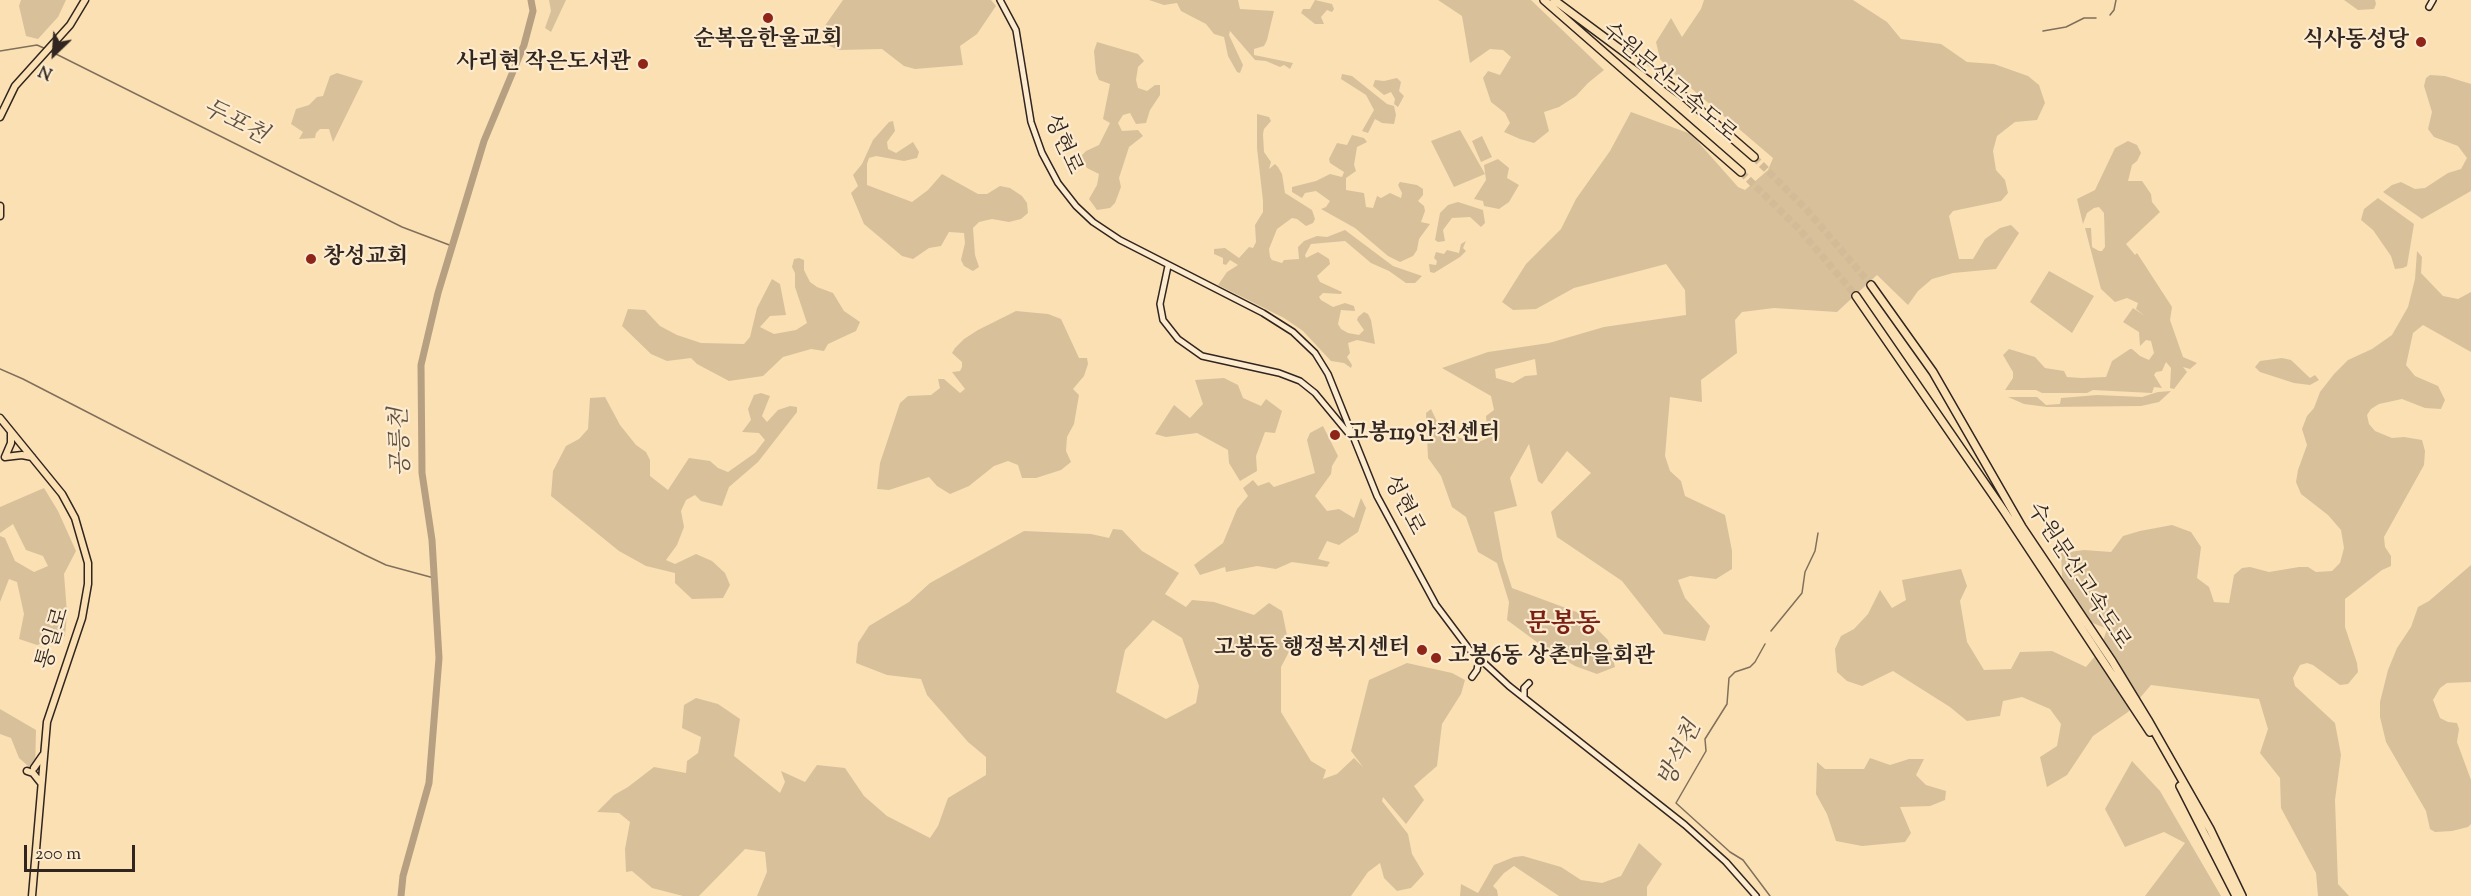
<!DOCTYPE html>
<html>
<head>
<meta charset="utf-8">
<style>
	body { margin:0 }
	#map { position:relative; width:2471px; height:896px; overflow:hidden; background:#fbe0b4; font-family:"Sorts Mill Goudy",serif }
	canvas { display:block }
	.north { position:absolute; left:24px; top:24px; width:60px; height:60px; -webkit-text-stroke:4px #fcebce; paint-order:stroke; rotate:205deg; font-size:16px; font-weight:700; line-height:24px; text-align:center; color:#30251f }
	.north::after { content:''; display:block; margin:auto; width:21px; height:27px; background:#30251f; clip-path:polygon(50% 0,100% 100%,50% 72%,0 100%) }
	.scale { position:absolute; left:24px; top:845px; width:111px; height:27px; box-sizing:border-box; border:3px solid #30251f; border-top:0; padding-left:8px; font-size:18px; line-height:21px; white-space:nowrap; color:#30251f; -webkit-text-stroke:4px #fcebce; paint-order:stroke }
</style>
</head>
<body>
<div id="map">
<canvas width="2471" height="896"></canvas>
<div class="north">N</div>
<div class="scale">200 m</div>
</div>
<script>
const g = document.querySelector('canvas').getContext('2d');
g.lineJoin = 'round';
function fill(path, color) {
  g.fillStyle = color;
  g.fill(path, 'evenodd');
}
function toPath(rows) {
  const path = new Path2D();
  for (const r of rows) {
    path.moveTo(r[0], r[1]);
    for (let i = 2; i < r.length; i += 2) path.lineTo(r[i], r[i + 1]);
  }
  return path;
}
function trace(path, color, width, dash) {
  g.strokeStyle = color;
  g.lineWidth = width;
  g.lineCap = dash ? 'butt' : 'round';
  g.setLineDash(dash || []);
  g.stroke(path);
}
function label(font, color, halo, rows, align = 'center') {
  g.font = font + ' "Sorts Mill Goudy","Noto Serif KR",serif';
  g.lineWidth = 4.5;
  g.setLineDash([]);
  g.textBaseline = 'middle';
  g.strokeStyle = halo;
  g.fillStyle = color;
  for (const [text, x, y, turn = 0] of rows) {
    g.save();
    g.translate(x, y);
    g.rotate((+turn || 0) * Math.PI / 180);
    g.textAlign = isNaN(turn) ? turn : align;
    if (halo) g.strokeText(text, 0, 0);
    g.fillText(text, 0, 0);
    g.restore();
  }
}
fill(toPath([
	[21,0,66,0,58,17,38,39,26,36,19,6],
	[549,0,566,0,551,32,545,28,551,11],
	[843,0,991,0,996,6,977,34,960,46,963,65,915,69,904,66,882,49,839,50,825,44,824,27],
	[1149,0,1238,0,1240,9,1274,11,1267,40,1264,46,1254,49,1254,55,1293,63,1290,69,1284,65,1280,67,1266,61,1255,60,1230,31,1229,35,1243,65,1240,73,1237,72,1228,56,1224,37,1214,34,1206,24,1181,11,1177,3,1164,5],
	[1315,0,1332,4,1334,9,1332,12,1327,10,1321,17,1324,24,1315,24,1301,13,1303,9,1310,9],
	[1438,0,1531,0,1604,70,1588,83,1576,96,1559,107,1544,112,1549,131,1534,143,1520,139,1504,132,1510,123,1505,113,1491,102,1483,78,1488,71,1500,75,1511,57,1503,50,1490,49,1470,63,1462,16],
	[1704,0,1853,0,1887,22,1901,39,1941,44,1967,62,1994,64,2028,76,2039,85,2045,103,2037,120,2015,122,1997,136,1993,151,1996,170,2005,180,2008,193,2001,201,1953,211,1949,216,1959,259,1973,259,1985,239,2000,228,2011,225,2019,233,1996,269,1953,273,1932,279,1918,291,1908,305,1877,275,1837,312,1774,308,1742,312,1735,320,1737,353,1701,380,1702,402,1670,397,1665,456,1670,471,1681,481,1685,496,1725,515,1732,551,1732,569,1716,579,1690,576,1678,580,1685,598,1710,626,1705,641,1664,634,1622,581,1557,537,1551,512,1591,473,1567,451,1542,484,1538,481,1529,444,1510,478,1517,506,1494,512,1503,560,1512,588,1582,614,1608,640,1615,667,1597,674,1575,666,1545,648,1507,620,1509,602,1497,563,1478,552,1466,517,1452,507,1441,476,1428,458,1426,413,1431,409,1442,432,1476,443,1488,438,1486,416,1494,410,1491,396,1442,368,1488,352,1549,343,1604,327,1686,315,1685,290,1666,264,1574,288,1536,309,1513,310,1502,302,1526,264,1561,229,1576,199,1610,151,1631,112,1691,134,1738,187,1745,190,1768,170,1773,158,1671,71,1660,59,1656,42,1671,18,1682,37,1701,9],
	[1535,359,1537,375,1525,376,1513,383,1496,378,1495,369],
	[2344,0,2375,0,2376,4,2374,9,2358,10],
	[1097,42,1138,54,1144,61,1138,67,1136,80,1138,88,1147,91,1155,85,1160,85,1160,95,1150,110,1146,123,1136,124,1130,113,1123,115,1118,123,1122,131,1138,130,1143,136,1129,147,1119,178,1121,187,1115,203,1110,208,1097,210,1089,199,1097,185,1099,174,1087,168,1080,157,1086,151,1099,145,1110,123,1103,119,1110,84,1099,80,1096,73,1094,51],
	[337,73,363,81,333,142,329,129,320,129,316,133,315,138,299,139,303,132,291,124,296,109,309,105,317,97,323,96,330,76],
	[1342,74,1352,76,1387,104,1394,106,1396,115,1394,124,1382,123,1375,119,1368,133,1362,131,1374,110,1366,95,1341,79],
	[2430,75,2445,76,2471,84,2471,191,2422,219,2383,192,2392,185,2401,182,2415,189,2425,188,2448,173,2461,169,2467,158,2458,146,2434,137,2428,129,2432,112,2424,86,2426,78],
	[1397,78,1401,82,1399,91,1404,96,1398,107,1394,104,1395,99,1391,92,1384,95,1373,86,1375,80,1384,81],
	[1257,114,1269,117,1271,121,1264,129,1263,134,1264,152,1271,162,1269,169,1275,164,1278,167,1282,174,1285,193,1312,210,1315,219,1313,223,1306,226,1297,219,1292,218,1277,229,1269,249,1270,257,1272,260,1282,263,1284,260,1299,259,1298,247,1304,241,1317,236,1327,237,1345,230,1393,266,1422,276,1415,283,1406,283,1389,271,1371,263,1345,241,1311,244,1305,255,1306,258,1318,252,1329,259,1330,264,1317,276,1320,282,1342,292,1341,294,1323,293,1319,297,1321,300,1333,307,1345,303,1354,306,1355,311,1341,310,1338,324,1341,329,1348,333,1359,335,1364,330,1357,320,1358,317,1364,312,1368,314,1371,320,1375,344,1357,340,1348,343,1350,353,1347,357,1352,365,1351,368,1344,363,1331,361,1303,331,1284,318,1218,285,1227,272,1238,265,1230,260,1226,265,1223,264,1223,258,1214,254,1214,249,1225,248,1239,258,1249,247,1253,248,1256,242,1255,225,1263,212,1263,201,1257,148],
	[893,121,895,131,887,142,888,149,896,153,913,142,919,152,917,158,904,161,876,156,869,158,867,164,867,185,912,202,928,190,942,174,978,194,987,194,1000,186,1010,188,1022,196,1027,203,1028,213,1021,219,1009,222,992,219,979,222,973,228,975,255,979,267,973,271,964,266,961,260,965,243,964,233,949,232,941,246,929,248,913,259,902,256,864,224,851,193,858,186,853,175,862,164,873,140,889,122],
	[1460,130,1485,174,1454,187,1431,141],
	[1352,135,1364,138,1367,142,1357,147,1354,165,1356,171,1346,178,1346,190,1364,193,1366,207,1373,208,1377,196,1381,198,1390,193,1401,198,1402,193,1398,185,1400,182,1417,185,1423,189,1423,195,1418,201,1424,206,1425,211,1421,222,1430,224,1419,239,1417,250,1413,256,1400,262,1388,256,1355,228,1321,209,1326,207,1330,201,1316,191,1305,193,1302,198,1292,192,1292,187,1316,181,1330,174,1342,177,1344,172,1330,163,1329,159,1337,143,1347,145],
	[1482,136,1492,157,1481,162,1472,141],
	[2128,141,2137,145,2141,153,2137,161,2132,165,2128,181,2142,181,2151,194,2152,202,2160,212,2126,244,2135,255,2137,253,2172,307,2170,320,2183,357,2197,363,2190,369,2183,367,2187,372,2174,389,2170,388,2171,368,2166,362,2162,371,2156,372,2154,375,2162,388,2154,387,2152,393,2093,390,2087,393,2042,393,2036,390,2005,390,2013,378,2013,372,2003,355,2009,349,2035,357,2045,368,2064,371,2067,377,2082,378,2106,377,2112,361,2130,349,2132,349,2140,356,2149,360,2154,353,2151,341,2146,340,2140,346,2139,332,2123,322,2133,308,2145,316,2136,309,2138,303,2127,298,2115,302,2101,289,2085,228,2091,228,2092,247,2099,251,2102,251,2105,247,2104,213,2099,207,2094,208,2087,213,2083,224,2077,199,2095,190,2115,148],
	[1498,159,1509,168,1507,178,1519,185,1509,202,1499,209,1484,206,1483,201,1474,199,1486,180,1484,165],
	[2378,198,2414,224,2407,266,2403,268,2395,269,2391,256,2373,230,2361,220,2364,209],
	[1458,202,1483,210,1485,223,1481,227,1470,217,1452,218,1443,230,1445,241,1438,242,1435,240,1440,213,1448,205],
	[1466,241,1463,248,1466,251,1460,257,1434,273,1430,272,1429,264,1436,265,1437,261,1434,258,1436,252,1444,254,1447,250,1459,253,1461,244],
	[2417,251,2422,257,2421,273,2443,296,2458,299,2471,292,2471,352,2423,325,2413,333,2406,365,2415,376,2438,386,2445,400,2441,409,2425,408,2402,399,2379,404,2371,409,2367,415,2369,424,2375,431,2392,438,2404,437,2422,440,2425,451,2424,465,2384,537,2385,547,2391,556,2391,566,2382,570,2345,599,2345,627,2357,663,2358,672,2348,684,2340,685,2313,665,2307,663,2300,665,2293,678,2295,686,2335,723,2341,755,2335,800,2338,884,2349,896,2318,896,2316,873,2281,808,2280,778,2260,753,2268,729,2259,699,2151,685,2128,712,2093,736,2067,775,2047,787,2040,757,2057,746,2061,724,2050,709,2022,697,2003,701,2000,716,1967,721,1950,707,1893,671,1862,686,1847,681,1837,672,1835,649,1841,636,1854,629,1868,614,1880,590,1892,608,1906,600,1902,580,1961,569,1967,586,1960,601,1967,642,1984,670,2011,669,2020,652,2052,651,2086,667,2100,650,2107,629,2088,621,2069,593,2062,576,2061,553,2084,550,2111,552,2123,536,2140,531,2172,525,2191,532,2201,547,2197,578,2209,587,2214,602,2229,603,2234,575,2242,568,2250,567,2269,572,2299,567,2308,567,2316,572,2332,571,2340,563,2344,548,2341,530,2328,515,2301,494,2296,482,2298,470,2307,445,2302,429,2307,416,2314,408,2320,392,2334,374,2348,360,2372,349,2392,335,2408,307,2415,279],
	[799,258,804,260,804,270,810,282,817,287,833,293,844,311,860,322,856,331,828,344,824,351,811,349,783,357,763,376,729,381,697,364,691,358,667,361,651,354,622,326,628,309,645,310,660,326,677,335,701,343,744,344,750,337,757,308,772,279,780,284,786,315,770,316,760,327,774,334,796,330,807,323,795,287,795,273,792,267,794,259],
	[2049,271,2094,296,2072,333,2030,302],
	[1016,311,1048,314,1061,319,1079,358,1087,358,1088,364,1084,376,1073,389,1079,395,1074,424,1067,437,1066,451,1071,462,1061,470,1036,478,1022,478,1018,465,1008,461,994,466,969,486,950,494,937,486,929,477,889,490,877,489,880,463,900,403,908,396,931,395,940,388,938,379,944,379,960,393,965,389,952,372,960,371,962,367,962,362,952,353,955,348,964,339,978,330],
	[2282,358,2291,360,2310,378,2315,375,2319,380,2310,385,2294,383,2260,372,2255,367,2260,361],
	[1224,378,1238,385,1243,398,1261,406,1266,399,1282,411,1275,433,1265,432,1256,456,1257,471,1240,481,1229,463,1228,450,1197,433,1166,437,1155,434,1174,405,1190,418,1203,404,1195,380],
	[2171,391,2159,402,2141,406,2047,407,2024,404,2008,397,2037,397,2046,405,2060,404,2061,398,2097,395,2142,397,2158,392],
	[761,393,770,396,762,416,767,422,778,410,790,406,797,407,797,412,758,462,729,487,722,506,701,501,695,495,686,500,681,511,684,527,677,545,666,560,675,564,696,554,712,561,725,573,730,585,723,598,692,599,675,583,675,573,646,566,619,551,551,496,553,471,566,446,579,439,588,429,590,398,605,397,620,425,636,445,646,452,650,460,650,476,668,490,689,458,710,461,718,468,728,472,755,453,765,440,759,433,742,432,751,420,748,409,754,395],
	[1323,426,1338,456,1332,466,1331,474,1315,496,1327,511,1339,509,1354,518,1361,498,1366,508,1358,532,1339,545,1327,541,1318,559,1330,562,1327,567,1292,562,1276,569,1257,566,1226,572,1225,567,1200,575,1194,565,1223,543,1237,509,1248,496,1243,488,1253,480,1258,486,1269,482,1274,487,1315,473,1307,440,1310,433],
	[44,488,58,511,76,551,64,574,67,613,65,636,37,645,19,639,24,614,17,582,9,579,0,602,0,536,5,538,15,561,34,572,48,566,43,556,26,550,13,524,0,533,0,507],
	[1113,529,1122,530,1142,551,1179,573,1165,594,1186,607,1192,600,1214,602,1254,615,1269,603,1282,611,1290,650,1281,667,1281,712,1311,761,1326,770,1323,779,1337,774,1354,758,1363,767,1351,751,1369,680,1407,663,1452,673,1465,680,1461,694,1442,724,1437,766,1414,786,1424,800,1406,824,1383,797,1382,801,1408,834,1412,854,1424,874,1411,888,1397,891,1384,878,1380,863,1368,872,1351,896,757,896,767,872,765,852,745,849,699,896,683,896,652,888,632,871,626,872,625,849,630,822,619,813,597,812,614,795,628,787,654,767,686,773,687,761,698,753,701,737,682,728,684,705,696,698,718,704,740,719,734,756,780,793,785,782,781,771,805,782,817,765,845,768,864,796,887,816,930,838,938,826,948,798,986,775,986,757,968,742,927,695,921,679,887,675,856,663,858,643,869,626,909,602,930,583,1024,531,1091,534,1109,538],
	[1153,620,1182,638,1199,686,1196,703,1166,719,1116,692,1125,650],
	[2471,565,2471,682,2447,683,2440,688,2433,700,2440,718,2448,722,2457,723,2459,729,2457,742,2471,780,2471,824,2468,827,2452,831,2435,832,2430,829,2426,811,2386,742,2380,717,2380,702,2388,670,2397,648,2411,627,2418,607,2429,601],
	[0,709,36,730,35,772,19,758,11,738,0,734],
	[1870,758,1890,765,1909,759,1924,759,1916,775,1926,785,1946,791,1945,800,1930,806,1900,807,1911,833,1905,842,1862,846,1836,841,1827,814,1816,794,1817,762,1825,769,1864,769],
	[2132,761,2160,791,2221,896,2145,896,2185,843,2164,832,2125,847,2105,809],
	[1639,843,1662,864,1647,887,1647,896,1559,896,1514,866,1504,873,1493,886,1497,890,1498,896,1460,896,1461,884,1478,893,1494,865,1514,857,1523,856,1561,867,1581,880,1602,883,1621,876]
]), '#d8c09b');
trace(toPath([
	[2110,15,2114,10,2116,0],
	[2043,31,2066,27,2084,18,2096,18],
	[0,51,37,45,46,49],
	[50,51,402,227,452,246],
	[0,369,23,379,365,555,386,565,434,578],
	[1771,631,1802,593,1805,572,1815,551,1818,533],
	[1765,644,1755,662,1750,667,1735,672,1729,678,1727,704,1705,739,1706,751,1676,803,1730,852,1743,860,1770,896]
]), '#806f5a', 1.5);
trace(toPath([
	[401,896,403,876,429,783,439,658,432,540,422,473,421,365,438,293,484,141,524,45,533,11,531,0]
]), '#b6a081', 7);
trace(toPath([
	[1754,157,1807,210,1871,285],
	[1741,172,1800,230,1856,296]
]), '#d2bb96', 7, [7, 3.5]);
const secondary = toPath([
	[1000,0,1016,30,1031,122,1042,153,1058,183,1076,206,1093,222,1120,240,1263,313,1293,332,1315,353,1328,374,1377,496,1436,605,1469,649,1509,686,1685,825,1726,862,1756,896],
	[2429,7,2433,0],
	[1168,266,1160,304,1163,320,1178,339,1202,356,1279,373,1300,381,1315,393,1349,434],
	[1472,677,1477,670,1479,659],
	[1524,697,1524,688,1529,683]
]);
const primary = toPath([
	[0,117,15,86,70,25,85,0],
	[0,206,0,216],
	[0,418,62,494,75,518,88,563,88,584,82,618,47,722,32,896],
	[11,432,11,443,5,457,22,455,32,457],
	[34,768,43,755],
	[27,771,33,773,41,783]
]);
const highway = toPath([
	[1544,0,1741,172],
	[1554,0,1686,98,1754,157],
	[1871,285,1933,372,2022,527,2112,661,2148,720,2210,829,2242,896],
	[1856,296,2004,511,2150,732],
	[2180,786,2236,896]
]);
trace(secondary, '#30251f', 8);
trace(primary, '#30251f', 9);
trace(highway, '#30251f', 10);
trace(secondary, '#fcebce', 5);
trace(primary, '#fbe0b4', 6);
trace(highway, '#fbe0b4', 7);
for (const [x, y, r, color] of [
	[768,18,6,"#8f2418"],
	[2421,42,6,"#8f2418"],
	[643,64,6,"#8f2418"],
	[311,259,6,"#8f2418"],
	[1335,435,6,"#8f2418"],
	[1422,650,6,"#8f2418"],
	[1436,658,6,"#8f2418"]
]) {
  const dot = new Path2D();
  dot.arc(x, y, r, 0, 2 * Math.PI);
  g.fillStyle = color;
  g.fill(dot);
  trace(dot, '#fcebce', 2);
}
label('bold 22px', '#30251f', '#fcebce', [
	["순복음한울교회",768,41,"center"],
	["식사동성당",2409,42],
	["사리현 작은도서관",631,64],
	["창성교회",323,259,"left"],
	["고봉119안전센터",1347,435,"left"],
	["고봉동 행정복지센터",1410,650],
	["고봉6동 상촌마을회관",1448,658,"left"]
], 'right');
label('22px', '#30251f', '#fcebce', [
	["수원문산고속도로",1668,84,41],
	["성현로",1061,145,66],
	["성현로",1402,506,63],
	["수원문산고속도로",2077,577,57],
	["통일로",55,639,-73]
]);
label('italic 24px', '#5f5041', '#fcebce', [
	["두포천",234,124,27],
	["공릉천",403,442,-92],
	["방석천",1682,755,-65]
]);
label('bold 26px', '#7a1f14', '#fcebce', [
	["문봉동",1563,627]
]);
</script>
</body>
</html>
